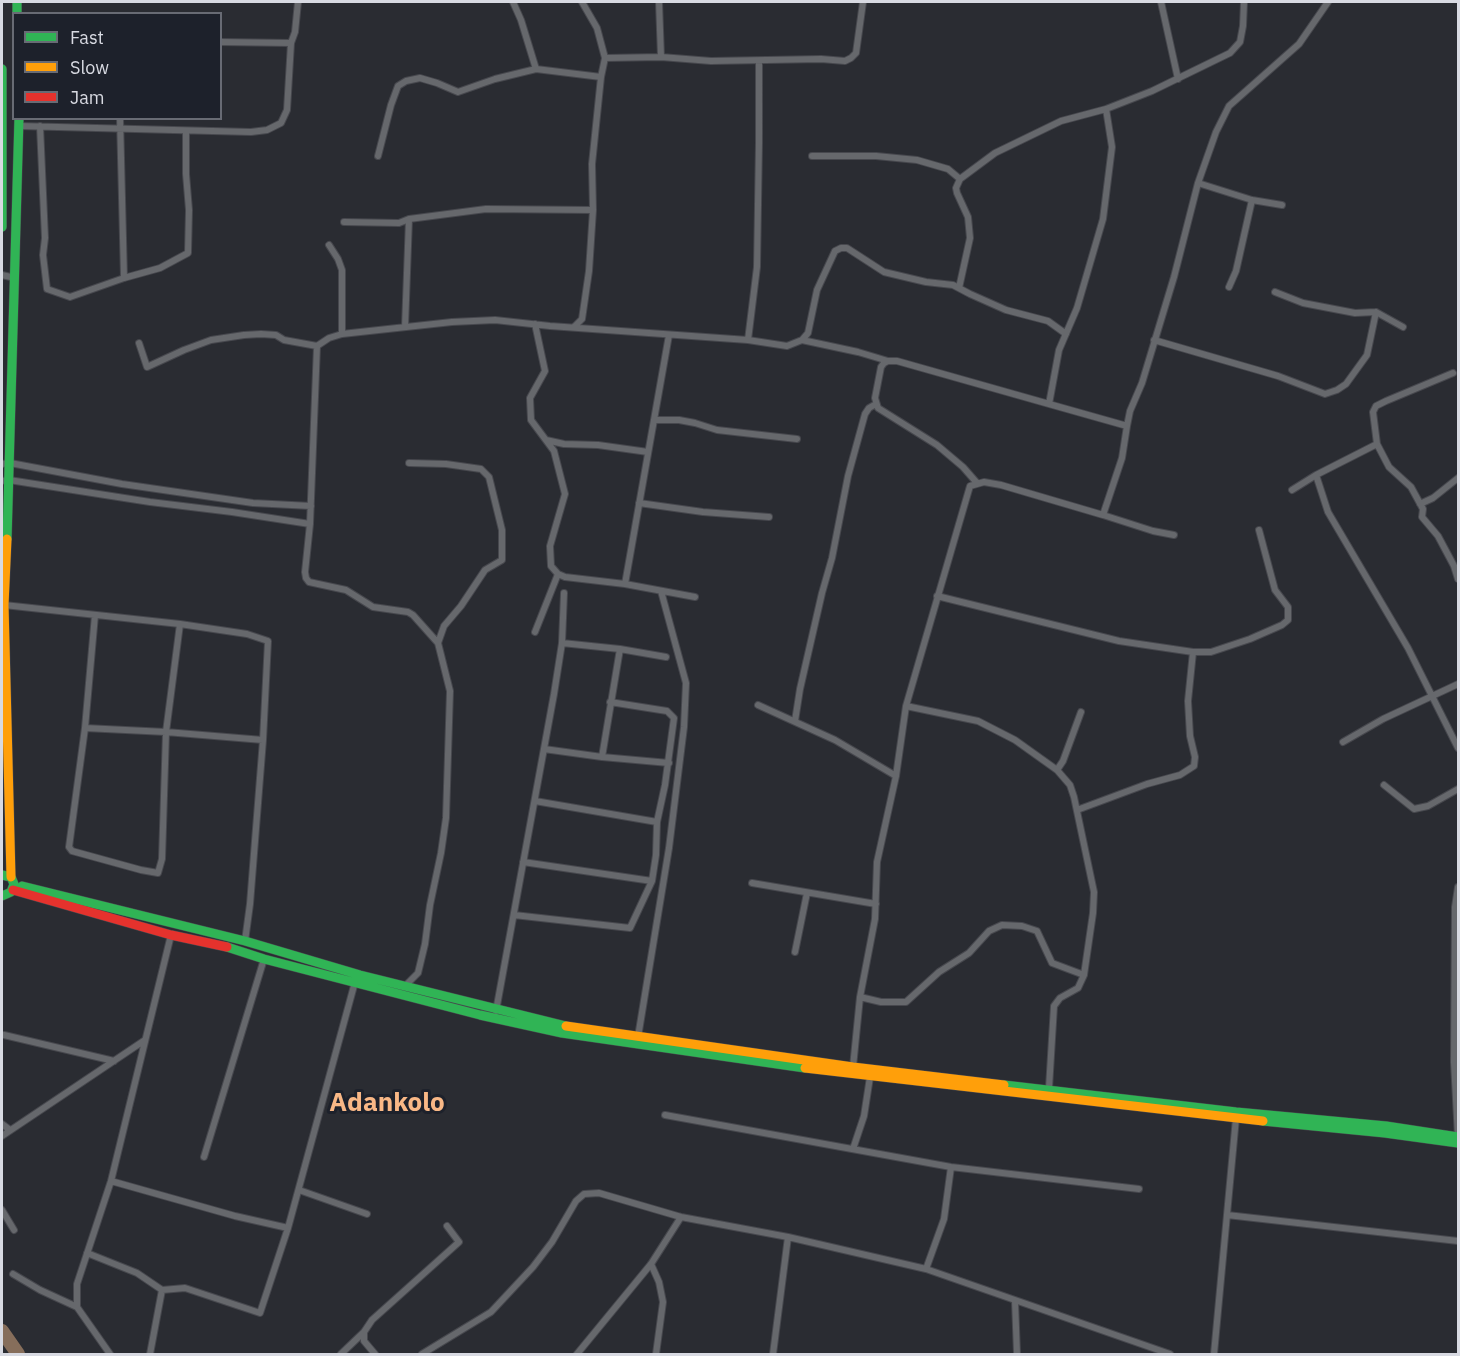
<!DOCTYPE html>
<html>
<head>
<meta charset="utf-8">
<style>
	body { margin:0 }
	#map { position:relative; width:1460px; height:1356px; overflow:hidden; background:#2a2c32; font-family:"IBM Plex Sans",sans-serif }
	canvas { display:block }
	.frame { position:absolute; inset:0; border:3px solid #d8dae2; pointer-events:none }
	.legend { position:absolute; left:12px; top:12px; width:210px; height:108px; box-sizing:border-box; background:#1d212b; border:2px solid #686b74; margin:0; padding:8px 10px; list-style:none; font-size:18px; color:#d8dae2 }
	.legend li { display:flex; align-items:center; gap:12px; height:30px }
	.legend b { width:30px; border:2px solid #686b74 }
</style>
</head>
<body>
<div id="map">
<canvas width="1460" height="1356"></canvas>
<div class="frame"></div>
<ul class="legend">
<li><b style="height:8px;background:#30b455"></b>Fast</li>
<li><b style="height:8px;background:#ff9f0a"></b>Slow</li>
<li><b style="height:8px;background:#e5322d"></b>Jam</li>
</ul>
</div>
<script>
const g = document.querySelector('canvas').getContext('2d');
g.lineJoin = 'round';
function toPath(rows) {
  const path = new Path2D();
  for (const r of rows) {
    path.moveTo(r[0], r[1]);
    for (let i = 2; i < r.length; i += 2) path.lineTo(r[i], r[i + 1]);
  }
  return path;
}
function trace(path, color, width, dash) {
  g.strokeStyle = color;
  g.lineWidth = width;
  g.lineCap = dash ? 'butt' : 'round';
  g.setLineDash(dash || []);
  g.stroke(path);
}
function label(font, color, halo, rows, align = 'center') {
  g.font = font + ' "IBM Plex Sans",sans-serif';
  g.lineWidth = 6;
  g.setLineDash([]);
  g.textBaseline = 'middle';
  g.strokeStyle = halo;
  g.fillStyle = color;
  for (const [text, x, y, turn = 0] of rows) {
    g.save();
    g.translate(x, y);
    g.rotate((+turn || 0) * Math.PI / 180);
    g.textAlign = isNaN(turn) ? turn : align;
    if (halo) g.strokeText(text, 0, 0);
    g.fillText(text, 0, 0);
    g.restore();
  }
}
trace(toPath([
	[2,1331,18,1354]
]), '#866e5b', 14);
const street = toPath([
	[513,2,521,20,536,69],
	[659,2,661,57],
	[1161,2,1178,79],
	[220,42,291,43],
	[605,58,661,57,711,61,821,59,845,61,851,58,856,53,863,2],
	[120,118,124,278],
	[19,126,251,132,267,130,281,123,287,110,291,43,295,32,298,2],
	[40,126,45,238,43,255,47,289,70,297,124,278,160,268,188,253,189,210,186,174,186,131],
	[378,156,391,105,398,86,406,81,420,78,437,83,458,92,495,79,536,69,601,77],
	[812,156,876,156,917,160,948,169,960,179],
	[1198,183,1252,200,1282,205],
	[344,222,399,223,409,219,486,209,593,210],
	[329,245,338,259,342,270,342,334],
	[2,275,15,278],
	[1229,287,1236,271,1252,200],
	[959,288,970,238,968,217,957,193,956,188,960,179,995,153,1061,121,1106,109,1152,91,1230,53,1240,42,1243,26,1244,2],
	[1275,292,1303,303,1355,313,1376,312,1403,327],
	[535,324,545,371,530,398,531,420,554,451,565,494,550,546,551,566,558,574,565,577,625,584,695,597],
	[405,327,409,219],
	[574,327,582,319,589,271,593,210,592,164,601,77,605,58,597,28,582,2],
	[748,340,757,267,759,142,759,61],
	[802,340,808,333,817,290,835,251,841,248,847,248,884,272,926,282,953,285,970,294,1006,310,1048,321,1066,334],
	[1154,340,1278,376,1325,394,1337,390,1346,384,1367,355,1376,312],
	[139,343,147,367,184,350,211,340,244,335,261,334,276,335,284,340,317,346],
	[1453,373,1386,401,1376,406,1373,412,1377,444,1389,467,1411,487,1423,509,1422,517,1438,536,1454,566,1458,579],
	[654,420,679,420,695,423,717,430,797,439],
	[1127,426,1130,411,1142,383,1174,277,1198,183,1216,132,1229,106,1299,44,1328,2],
	[546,440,564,444,598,445,648,452],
	[409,463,446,464,481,469,489,477,502,530,502,560,485,570,461,606,444,626,438,643],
	[2,464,10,463,122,484,253,503,311,506],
	[1316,475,1328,512,1408,648,1458,748],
	[2,481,9,480,150,502,232,512,310,524],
	[977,483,963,467,937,445,878,408,875,398,881,367,884,363,888,361,897,361,1049,404],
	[1292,490,1316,475,1377,444],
	[639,503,703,512,769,517],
	[1420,504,1433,498,1458,478],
	[1103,515,1153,531,1174,535],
	[625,584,669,335],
	[937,596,1119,641,1193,652,1211,652,1250,639,1282,625,1288,620,1288,607,1275,590,1259,530],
	[4,605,180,624,247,634,268,641,263,740,250,904,245,941],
	[95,615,85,728,69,847,72,851,141,870,158,873,162,859,166,732,180,624],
	[535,632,558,574],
	[562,643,620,649,666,657],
	[610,702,667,711,674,718,665,785,657,822],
	[758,705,835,740,896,776],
	[906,706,978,721,1015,740,1057,770,1070,785,1074,797,1094,892,1093,913,1084,975,1078,988,1060,998,1054,1006,1049,1088],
	[795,721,800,689,822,593,832,558,848,476,865,414,869,408,876,404],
	[85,728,166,732,263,740],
	[1343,742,1383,719,1458,684],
	[544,749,602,757,669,763],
	[602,757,620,649],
	[1057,770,1063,761,1081,712],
	[1384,785,1414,809,1428,806,1458,789],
	[1077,810,1147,784,1180,775,1194,766,1195,757,1190,736,1188,701,1193,652],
	[523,862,652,881],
	[752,883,876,904],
	[514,915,630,928,652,881,656,855,657,822,535,801],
	[795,952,807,893],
	[405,986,418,973,425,944,430,905,441,853,446,818,450,691,438,643,413,615,408,612,373,607,346,590,309,582,306,578,305,572,310,524,317,346,329,338,342,334,452,322,495,320,550,326,748,340,787,346,802,340,858,352,888,361],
	[860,997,881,1002,906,1002,939,972,969,953,989,931,1002,925,1022,926,1037,931,1052,963,1084,975],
	[496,1011,554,694,562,643,564,593],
	[4,1035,114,1061],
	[638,1037,669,848,684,727,686,683,661,591],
	[853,1067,860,997,875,919,877,862,896,776,906,706,970,486,984,482,1001,485,1103,515,1122,458,1127,426,1049,404,1059,350,1077,308,1103,219,1112,147,1106,109],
	[665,1115,951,1167,1139,1189],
	[2,1124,10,1130],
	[2,1136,145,1040],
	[1458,1137,1454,1062,1455,907,1458,887],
	[853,1149,864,1116,870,1077],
	[204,1157,264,959],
	[111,1181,235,1216,288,1228],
	[299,1190,367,1214],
	[2,1210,14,1230],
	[1227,1215,1458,1241],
	[87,1253,137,1273,162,1290],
	[651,1264,659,1282,663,1302,656,1354],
	[926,1269,944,1219,951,1167],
	[13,1274,40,1290,77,1307],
	[1015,1301,1017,1354],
	[110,1354,77,1307,77,1284,111,1181,171,935],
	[150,1354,162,1290,185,1288,260,1313,288,1228,355,982],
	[341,1354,364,1332],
	[375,1354,364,1341,364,1332,372,1320,459,1242,447,1226],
	[422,1354,491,1312,533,1267,552,1242,576,1201,584,1194,599,1193,681,1217,788,1237,926,1269,1170,1354],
	[577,1354,651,1264,681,1217],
	[773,1354,788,1237],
	[1214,1354,1236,1118]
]);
const fast = toPath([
	[17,2,17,14],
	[2,69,2,227],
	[7,539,19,118],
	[2,875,11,877,14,884,11,892,2,896],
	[22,886,245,941,360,975,566,1026],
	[227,947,264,959,480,1015,562,1033,805,1068],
	[1004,1085,1236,1112,1386,1126,1458,1137],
	[1263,1121,1385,1133,1458,1143]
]);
const slow = toPath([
	[7,539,4,605,11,877],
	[566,1026,853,1067,1004,1085],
	[805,1068,1263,1121]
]);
const jam = toPath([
	[13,890,171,935,227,947]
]);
trace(street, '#47484e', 8);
trace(fast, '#47484e', 10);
trace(slow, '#47484e', 10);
trace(jam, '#47484e', 10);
trace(street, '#66686c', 6);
trace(fast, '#30b455', 9);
trace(slow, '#ff9f0a', 9);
trace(jam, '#e5322d', 9);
label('bold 26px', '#f9b886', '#1d212b', [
	["Adankolo",387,1103]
]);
</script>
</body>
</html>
